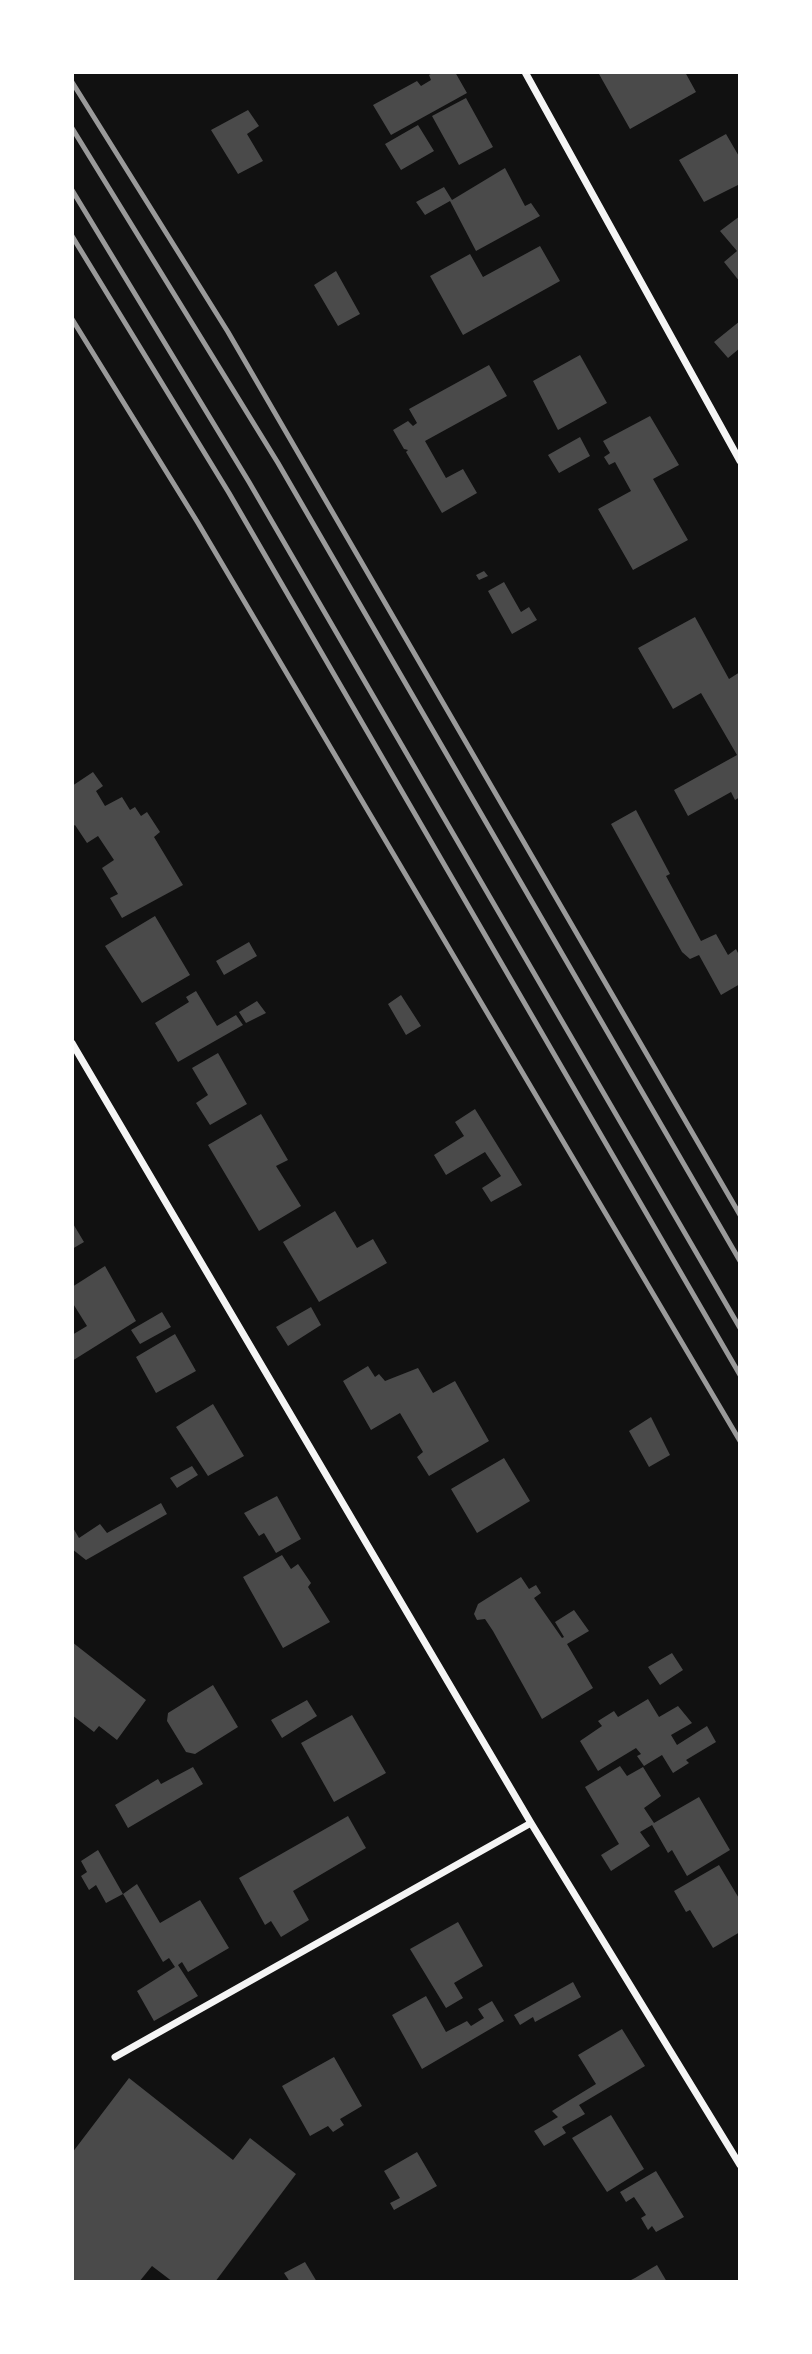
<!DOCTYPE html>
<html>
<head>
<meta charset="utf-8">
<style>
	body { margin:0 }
	#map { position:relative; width:812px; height:2354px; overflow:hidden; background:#111; font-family:"Exo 2",sans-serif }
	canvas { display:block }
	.frame { position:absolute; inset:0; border:74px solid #fff; pointer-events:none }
</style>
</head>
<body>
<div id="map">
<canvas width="812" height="2354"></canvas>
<div class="frame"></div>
</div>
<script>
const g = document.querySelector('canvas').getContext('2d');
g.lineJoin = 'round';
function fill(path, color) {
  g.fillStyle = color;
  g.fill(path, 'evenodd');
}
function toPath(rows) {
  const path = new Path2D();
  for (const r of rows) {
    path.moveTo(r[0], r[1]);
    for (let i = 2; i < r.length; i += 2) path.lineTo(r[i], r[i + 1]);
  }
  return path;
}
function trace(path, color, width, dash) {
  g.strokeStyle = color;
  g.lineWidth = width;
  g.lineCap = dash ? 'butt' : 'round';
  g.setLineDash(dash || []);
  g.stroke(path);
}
fill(toPath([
	[434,72,455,72,467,93,391,135,373,105,417,81,421,86,431,80,429,75],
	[604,72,685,72,696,92,630,129,599,74],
	[466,98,493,147,459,165,432,116],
	[248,110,259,126,247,134,263,161,238,174,211,130],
	[418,125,434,151,401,170,385,144],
	[726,134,740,158,740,184,704,202,679,160],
	[505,168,525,206,531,203,540,216,476,251,450,201,425,215,416,202,444,187,452,200],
	[740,216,740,282,724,262,737,251,720,231],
	[540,246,560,281,463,335,430,276,470,254,483,277],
	[336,271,360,314,338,326,314,285],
	[740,321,740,348,728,358,714,342],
	[580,355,607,403,558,430,533,381],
	[489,365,507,396,425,441,446,478,463,469,477,493,442,513,406,452,408,450,404,449,393,430,408,421,413,426,417,423,409,409],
	[650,416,679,465,653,479,688,540,633,570,598,509,631,491,615,462,609,465,604,457,610,453,603,441],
	[580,437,590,456,559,473,548,455],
	[484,571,488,576,479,580,476,575],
	[504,582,521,612,529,607,537,620,512,634,488,591],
	[695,617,729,679,740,672,740,797,735,800,731,792,688,816,674,790,737,755,701,693,673,709,638,648],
	[93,772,103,786,96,791,105,806,122,797,130,810,135,807,141,816,147,812,160,832,154,837,183,885,122,918,110,898,118,894,102,868,114,860,98,836,87,843,75,825,72,827,72,786],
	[636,810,670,874,666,876,701,941,716,934,728,955,736,949,740,957,740,984,721,995,699,955,690,959,682,952,611,824],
	[155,916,190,975,142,1003,105,946],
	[249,942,257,956,224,975,216,961],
	[196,991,217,1026,236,1015,243,1025,178,1062,155,1023,189,1002,186,997],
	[401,995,421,1026,406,1035,388,1004],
	[257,1001,266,1013,246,1023,239,1012],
	[218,1053,247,1104,210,1125,196,1103,208,1095,192,1068],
	[475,1109,522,1185,491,1202,482,1188,501,1176,485,1152,446,1175,434,1155,464,1136,455,1122],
	[261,1114,288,1160,276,1166,301,1206,259,1231,208,1145],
	[335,1211,357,1248,373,1239,387,1263,319,1302,283,1242],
	[72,1222,84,1242,72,1249],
	[105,1266,136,1321,72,1361,72,1335,87,1326,72,1302,72,1287],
	[311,1307,321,1325,288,1346,276,1327],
	[162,1312,171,1327,140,1344,131,1330],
	[175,1334,196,1371,156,1393,136,1357],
	[368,1366,375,1377,379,1374,385,1381,418,1368,433,1393,455,1381,489,1441,429,1476,417,1457,423,1452,400,1413,371,1430,343,1381],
	[213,1404,244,1456,208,1476,176,1427],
	[651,1417,670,1455,649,1467,629,1431],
	[504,1458,530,1501,477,1533,451,1489],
	[192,1466,198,1475,177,1488,170,1478],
	[277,1496,301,1539,276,1553,264,1533,259,1536,244,1513],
	[161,1503,167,1514,86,1560,72,1549,72,1526,79,1538,100,1524,107,1533],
	[282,1555,291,1569,298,1564,311,1583,308,1587,330,1622,283,1648,243,1577],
	[521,1577,529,1589,536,1585,541,1593,534,1598,562,1638,564,1637,555,1622,574,1610,589,1631,567,1644,593,1688,542,1719,493,1631,485,1619,477,1620,474,1614,478,1604],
	[72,1642,146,1700,117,1740,99,1726,94,1732,72,1715],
	[672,1653,683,1670,660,1685,648,1667],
	[213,1685,238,1727,195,1754,186,1752,167,1721,168,1713],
	[648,1699,659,1717,678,1706,692,1723,671,1735,677,1745,707,1726,716,1742,686,1760,689,1763,673,1773,662,1755,644,1766,637,1756,641,1754,636,1748,598,1771,580,1741,602,1726,598,1721,614,1711,618,1717],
	[307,1700,317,1716,282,1738,271,1720],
	[352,1715,386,1773,334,1802,301,1743],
	[620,1766,627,1776,643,1767,661,1796,644,1808,654,1823,699,1797,730,1850,687,1876,672,1850,668,1853,652,1825,640,1832,650,1846,611,1871,601,1855,619,1844,585,1787],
	[193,1767,203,1784,128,1828,115,1805,158,1779,161,1784],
	[348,1816,366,1848,293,1891,309,1920,281,1937,271,1921,265,1925,239,1878],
	[98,1850,123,1894,106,1903,96,1885,89,1890,81,1876,87,1872,81,1861],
	[719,1865,740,1900,740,1932,713,1948,690,1910,686,1912,674,1891],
	[137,1884,160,1923,200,1900,229,1948,188,1972,182,1962,178,1965,198,1996,154,2021,137,1991,175,1967,169,1958,163,1962,123,1894],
	[458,1922,483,1966,454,1983,463,1998,446,2008,410,1949],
	[573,1982,581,1997,535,2022,533,2017,520,2025,514,2015],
	[426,1996,446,2032,467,2021,471,2026,484,2018,478,2009,492,2001,504,2021,422,2069,392,2015],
	[622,2029,645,2066,579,2105,585,2114,562,2127,566,2133,544,2146,534,2131,558,2117,552,2111,596,2084,578,2055],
	[334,2057,362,2106,340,2119,344,2125,333,2132,328,2126,310,2136,282,2086],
	[129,2078,233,2160,250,2138,296,2174,215,2282,173,2282,152,2266,139,2282,72,2280,72,2153],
	[611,2115,644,2169,607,2192,572,2138],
	[417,2152,437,2186,394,2210,390,2203,400,2198,384,2171],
	[656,2171,684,2217,656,2232,652,2226,648,2230,641,2218,646,2215,634,2197,626,2202,620,2192],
	[305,2262,317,2282,290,2282,284,2273],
	[657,2265,667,2282,627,2282,635,2278]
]), '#4a4a4a');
trace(toPath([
	[525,72,740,461],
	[72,1043,531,1823,740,2165],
	[115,2057,531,1823]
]), '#f5f5f5', 7);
trace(toPath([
	[72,82,228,332,740,1215],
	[72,128,278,463,740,1261],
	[72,190,249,482,740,1328],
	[72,236,229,493,740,1375],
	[72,319,198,523,740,1441]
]), '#9a9a9a', 5);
</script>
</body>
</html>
